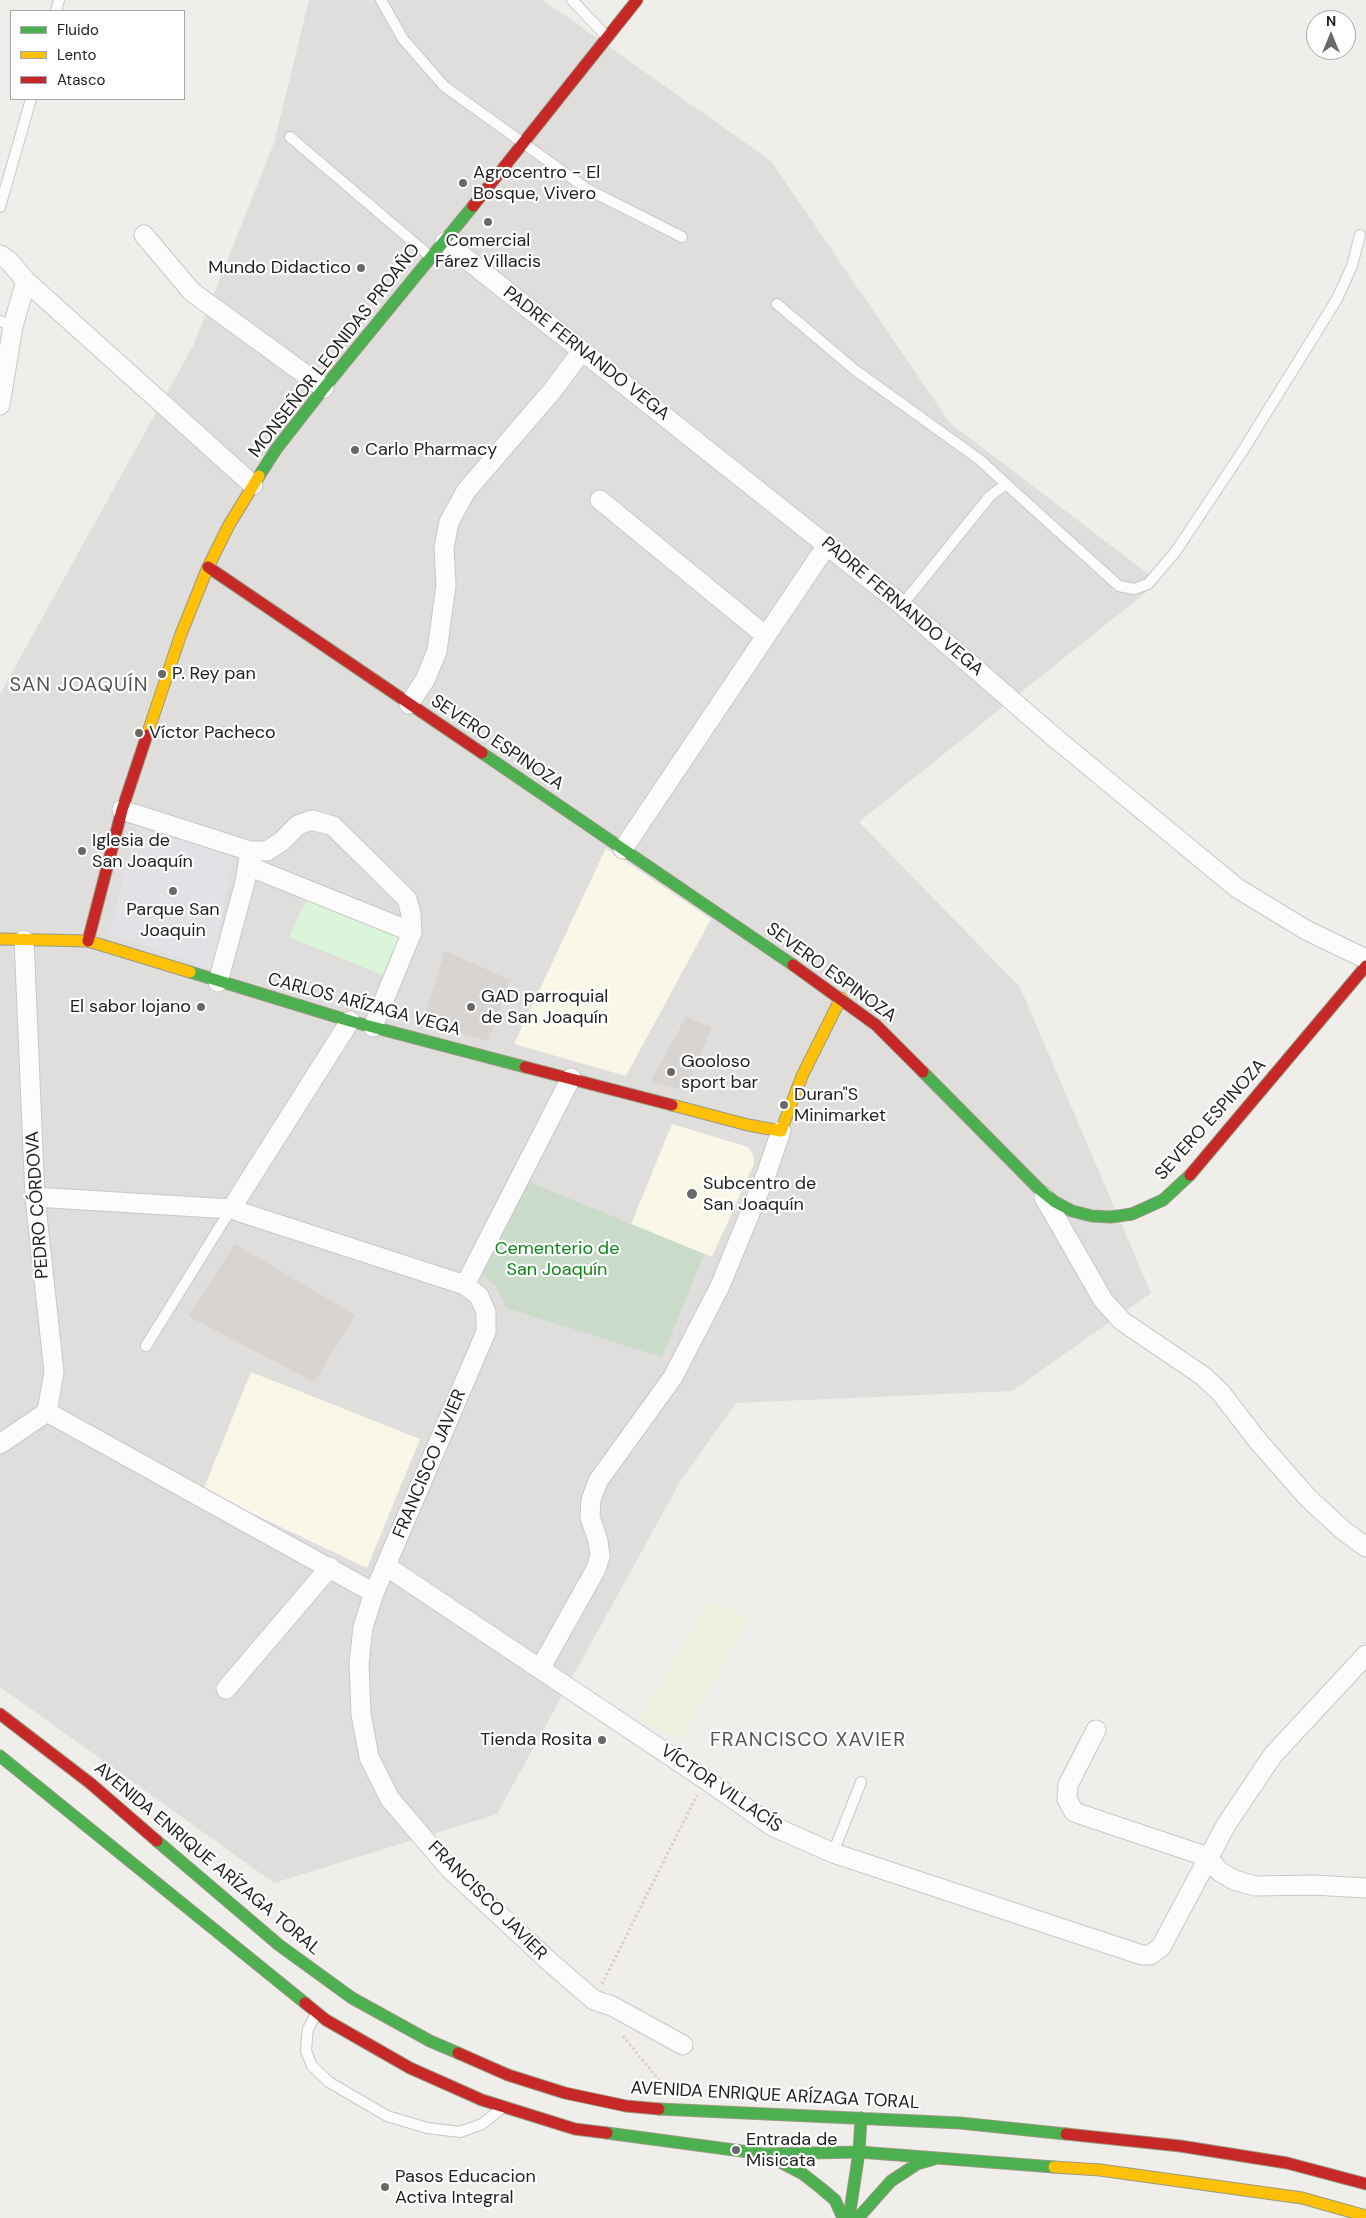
<!DOCTYPE html>
<html>
<head>
<meta charset="utf-8">
<style>
	body { margin:0 }
	#map { position:relative; width:1366px; height:2218px; overflow:hidden; background:#f0eeeb; font-family:"DM Sans",sans-serif }
	canvas { display:block }
	.legend { position:absolute; left:10px; top:10px; width:175px; height:90px; box-sizing:border-box; background:#fff; border:1px solid #a7a7a7; margin:0; padding:6px 9px; list-style:none; font-size:15px; color:#222 }
	.legend li { display:flex; align-items:center; gap:10px; height:25px }
	.legend b { width:25px; border:1px solid #a7a7a7 }
	.north { position:absolute; left:1306px; top:10px; width:50px; height:50px; box-sizing:border-box; background:#fff; border:1px solid #a7a7a7; border-radius:50%; rotate:0deg; font-size:14px; font-weight:700; line-height:20px; text-align:center; color:#222 }
	.north::after { content:''; display:block; margin:auto; width:18px; height:22px; background:#6a6968; clip-path:polygon(50% 0,100% 100%,50% 72%,0 100%) }
</style>
</head>
<body>
<div id="map">
<canvas width="1366" height="2218"></canvas>
<ul class="legend">
<li><b style="height:6px;background:#4caf50"></b>Fluido</li>
<li><b style="height:6px;background:#ffc107"></b>Lento</li>
<li><b style="height:6px;background:#c62828"></b>Atasco</li>
</ul>
<div class="north">N</div>
</div>
<script>
const g = document.querySelector('canvas').getContext('2d');
g.lineJoin = 'round';
function fill(path, color) {
  g.fillStyle = color;
  g.fill(path, 'evenodd');
}
function toPath(rows) {
  const path = new Path2D();
  for (const r of rows) {
    path.moveTo(r[0], r[1]);
    for (let i = 2; i < r.length; i += 2) path.lineTo(r[i], r[i + 1]);
  }
  return path;
}
function trace(path, color, width, dash) {
  g.strokeStyle = color;
  g.lineWidth = width;
  g.lineCap = dash ? 'butt' : 'round';
  g.setLineDash(dash || []);
  g.stroke(path);
}
function label(font, color, halo, rows, align = 'center') {
  g.font = font + ' "DM Sans",sans-serif';
  g.lineWidth = 4.5;
  g.setLineDash([]);
  g.textBaseline = 'middle';
  g.strokeStyle = halo;
  g.fillStyle = color;
  for (const [text, x, y, turn = 0] of rows) {
    g.save();
    g.translate(x, y);
    g.rotate((+turn || 0) * Math.PI / 180);
    g.textAlign = isNaN(turn) ? turn : align;
    if (halo) g.strokeText(text, 0, 0);
    g.fillText(text, 0, 0);
    g.restore();
  }
}
fill(toPath([
	[309,0,543,0,771,161,950,423,1159,582,859,822,1020,987,1151,1293,1012,1391,736,1403,681,1480,497,1814,274,1883,0,1687,0,694,193,346,274,143]
]), '#dfdedc');
fill(toPath([
	[606,848,711,919,626,1076,514,1044],
	[672,1124,748,1147,753,1154,754,1164,712,1257,631,1224],
	[251,1372,420,1439,367,1568,203,1490]
]), '#f8f7e8');
fill(toPath([
	[710,1600,750,1617,680,1741,639,1719]
]), '#efefdf');
fill(toPath([
	[529,1182,704,1254,662,1357,506,1308,495,1285,479,1273]
]), '#cadbca');
fill(toPath([
	[309,894,408,930,392,979,289,937]
]), '#daf5da');
fill(toPath([
	[139,819,234,850,212,970,109,933]
]), '#e2e1e5');
fill(toPath([
	[445,951,510,980,488,1041,422,1023],
	[686,1017,712,1027,685,1091,651,1081],
	[235,1244,355,1315,314,1382,188,1316]
]), '#d7d4d2');
const lane = toPath([
	[381,0,403,39,444,86,587,189,682,237],
	[572,0,607,37],
	[56,11,59,0],
	[290,137,431,257],
	[0,207,31,99],
	[777,304,855,370,980,460,1006,484],
	[0,321,13,326],
	[902,605,990,496,1006,484,1119,586,1134,589,1148,584,1176,551,1242,452,1337,299,1352,266,1360,235],
	[146,1346,231,1209],
	[833,1853,861,1782],
	[316,2014,308,2029,307,2037,306,2051,312,2066,329,2082,387,2116,427,2128,460,2132,482,2124,501,2109]
]);
const street = toPath([
	[144,235,192,292,324,388],
	[445,242,902,605,1054,737,1237,888,1306,930,1366,959],
	[0,255,9,261,26,281,253,485],
	[0,405,13,326,26,281],
	[600,500,766,636],
	[409,704,425,680,437,651,446,585,444,548,449,522,466,491,552,391,582,351],
	[122,810,250,851,245,882,218,982],
	[623,849,827,545],
	[250,851,267,851,282,841,298,825,312,820,333,826,407,899,411,914,412,932],
	[248,866,412,932,373,1027],
	[35,1197,231,1209,465,1285,479,1296,486,1312,486,1332,374,1593,363,1627,359,1664,361,1714,369,1757,390,1799,449,1868,551,1963,594,2000,612,2006,683,2045],
	[1044,1197,1103,1300,1122,1321,1203,1376,1221,1393,1258,1441,1309,1499,1344,1531,1366,1547],
	[231,1209,350,1021],
	[465,1285,571,1078],
	[47,1412,374,1593],
	[0,1444,47,1412,54,1372,35,1197,24,940],
	[386,1566,705,1779,772,1826,833,1853,1142,1955,1150,1955,1161,1947,1226,1825,1273,1755,1366,1655],
	[540,1669,596,1569,600,1556,598,1541,590,1517,591,1500,598,1481,673,1377,720,1286,767,1172,781,1131],
	[226,1689,330,1567],
	[1096,1730,1068,1785,1067,1799,1074,1812,1208,1857,1219,1871,1234,1880,1255,1886,1313,1885,1366,1888]
]);
const fast = toPath([
	[259,476,277,448,324,388,473,206],
	[482,753,793,965],
	[190,972,350,1021,525,1067],
	[923,1072,1039,1189,1055,1202,1072,1211,1092,1216,1111,1217,1132,1214,1163,1200,1190,1175],
	[0,1756,305,2003],
	[157,1841,279,1945,352,1998,430,2041,458,2053],
	[659,2109,960,2123,1066,2134],
	[607,2133,764,2154,859,2152,1054,2167],
	[767,2155,803,2174,822,2189,835,2200,843,2218],
	[849,2218,859,2152,861,2118],
	[858,2218,891,2181,917,2164,934,2159]
]);
const slow = toPath([
	[147,735,181,634,208,567,229,525,259,476],
	[0,939,88,941,190,972],
	[672,1105,748,1125,781,1131,802,1076,841,998],
	[1054,2167,1100,2170,1302,2198,1366,2216]
]);
const jam = toPath([
	[473,206,637,0],
	[208,567,482,753],
	[88,941,122,810,147,735],
	[793,965,876,1025,923,1072],
	[525,1067,672,1105],
	[1190,1175,1366,966],
	[0,1714,90,1783,157,1841],
	[305,2003,326,2020,410,2068,482,2100,575,2129,607,2133],
	[458,2053,508,2075,565,2093,626,2106,659,2109],
	[1066,2134,1180,2146,1287,2163,1366,2184]
]);
trace(lane, '#c9c8c7', 12);
trace(street, '#c9c8c7', 21);
trace(fast, '#999a82', 13);
trace(slow, '#999a82', 13);
trace(jam, '#999a82', 13);
trace(toPath([
	[602,1984,697,1795],
	[623,2036,663,2085]
]), '#dccecd', 3, [2.5, 2.5]);
trace(lane, '#fdfcfc', 10);
trace(street, '#fdfcfc', 19);
trace(fast, '#4caf50', 11);
trace(slow, '#ffc107', 11);
trace(jam, '#c62828', 11);
for (const [x, y, r, color] of [
	[463,183,5,"#6a6968"],
	[488,222,5,"#6a6968"],
	[361,268,5,"#6a6968"],
	[355,450,5,"#6a6968"],
	[162,674,5,"#6a6968"],
	[139,733,5,"#6a6968"],
	[82,851,5,"#6a6968"],
	[173,891,5,"#6a6968"],
	[201,1007,5,"#6a6968"],
	[471,1007,5,"#6a6968"],
	[671,1072,5,"#6a6968"],
	[784,1105,5,"#6a6968"],
	[692,1194,6,"#6a6968"],
	[602,1740,5,"#6a6968"],
	[736,2150,5,"#6a6968"],
	[385,2187,5,"#6a6968"]
]) {
  const dot = new Path2D();
  dot.arc(x, y, r, 0, 2 * Math.PI);
  g.fillStyle = color;
  g.fill(dot);
  trace(dot, '#fff', 2);
}
label('18px', '#222', '#fff', [
	["Agrocentro - El",473,173],
	["Bosque, Vivero",473,194],
	["Comercial",488,241,"center"],
	["Fárez Villacis",488,262,"center"],
	["Mundo Didactico",351,268,"right"],
	["Carlo Pharmacy",365,450],
	["P. Rey pan",172,674],
	["Víctor Pacheco",149,733],
	["Iglesia de",92,841],
	["San Joaquín",92,862],
	["Parque San",173,910,"center"],
	["Joaquin",173,931,"center"],
	["GAD parroquial",481,997],
	["de San Joaquín",481,1018],
	["El sabor lojano",191,1007,"right"],
	["Gooloso",681,1062],
	["sport bar",681,1083],
	["Duran\"S",794,1095],
	["Minimarket",794,1116],
	["Subcentro de",703,1184],
	["San Joaquín",703,1205],
	["Tienda Rosita",592,1740,"right"],
	["Entrada de",746,2140],
	["Misicata",746,2161],
	["Pasos Educacion",395,2177],
	["Activa Integral",395,2198]
], 'left');
label('18px', '#222', '#fff', [
	["MONSEÑOR LEONIDAS PROAÑO",335,351,-52],
	["PADRE FERNANDO VEGA",586,354,38],
	["PADRE FERNANDO VEGA",902,607,40],
	["SEVERO ESPINOZA",497,743,34],
	["SEVERO ESPINOZA",831,973,36],
	["CARLOS ARÍZAGA VEGA",364,1005,15],
	["SEVERO ESPINOZA",1211,1120,-48],
	["PEDRO CÓRDOVA",38,1205,-94],
	["FRANCISCO JAVIER",430,1464,-67],
	["VÍCTOR VILLACÍS",721,1789,34],
	["AVENIDA ENRIQUE ARÍZAGA TORAL",207,1859,40],
	["FRANCISCO JAVIER",487,1901,45],
	["AVENIDA ENRIQUE ARÍZAGA TORAL",775,2096,3]
]);
label('18px', '#0c8416', '#fff', [
	["Cementerio de",557,1249],
	["San Joaquín",557,1270]
]);
g.letterSpacing = '1px';
label('20px', '#555', '#fff', [
	["SAN JOAQUÍN",79,686],
	["FRANCISCO XAVIER",808,1741]
]);
g.letterSpacing = '0px';
</script>
</body>
</html>
